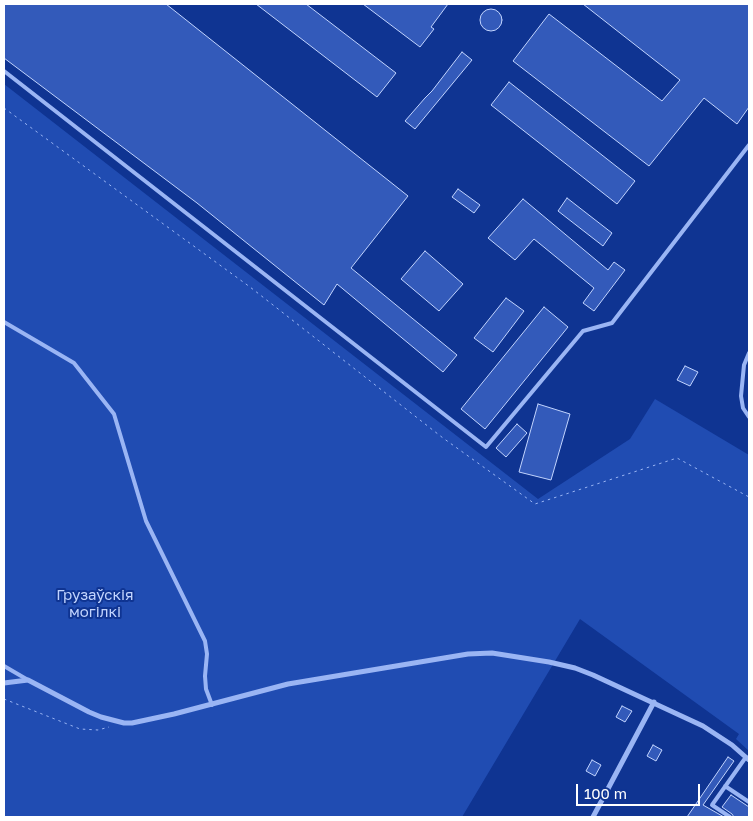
<!DOCTYPE html>
<html>
<head>
<meta charset="utf-8">
<style>
	body { margin:0 }
	#map { position:relative; width:753px; height:821px; overflow:hidden; background:#0f3492; font-family:"Golos Text",sans-serif }
	canvas { display:block }
	.frame { position:absolute; inset:0; border:5px solid #fff; pointer-events:none }
	.scale { position:absolute; left:576px; top:784px; width:124px; height:22px; box-sizing:border-box; border:2px solid #fff; border-top:0; padding-left:6px; font-size:15px; line-height:18px; white-space:nowrap; color:#fff; -webkit-text-stroke:4px #0f3492; paint-order:stroke }
</style>
</head>
<body>
<div id="map">
<canvas width="753" height="821"></canvas>
<div class="frame"></div>
<div class="scale">100 m</div>
</div>
<script>
const g = document.querySelector('canvas').getContext('2d');
g.lineJoin = 'round';
function fill(path, color) {
  g.fillStyle = color;
  g.fill(path, 'evenodd');
}
function toPath(rows) {
  const path = new Path2D();
  for (const r of rows) {
    if (r.length === 3) {
      path.moveTo(r[0] + r[2], r[1]);
      path.arc(r[0], r[1], r[2], 0, 2 * Math.PI);
      continue;
    }
    path.moveTo(r[0], r[1]);
    for (let i = 2; i < r.length; i += 2) path.lineTo(r[i], r[i + 1]);
  }
  return path;
}
function trace(path, color, width, dash) {
  g.strokeStyle = color;
  g.lineWidth = width;
  g.lineCap = dash ? 'butt' : 'round';
  g.setLineDash(dash || []);
  g.stroke(path);
}
function label(font, color, halo, rows, align = 'center') {
  g.font = font + ' "Golos Text",sans-serif';
  g.lineWidth = 4;
  g.setLineDash([]);
  g.textBaseline = 'middle';
  g.strokeStyle = halo;
  g.fillStyle = color;
  for (const [text, x, y, turn = 0] of rows) {
    g.save();
    g.translate(x, y);
    g.rotate((+turn || 0) * Math.PI / 180);
    g.textAlign = isNaN(turn) ? turn : align;
    if (halo) g.strokeText(text, 0, 0);
    g.fillText(text, 0, 0);
    g.restore();
  }
}
fill(toPath([
	[4,84,538,499,630,439,655,399,749,455,749,751,736,739,739,734,580,619,462,817,4,817]
]), '#204cb2');
const building = toPath([
	[4,4,166,4,408,196,351,268,457,355,443,372,337,284,324,305,197,203,4,58,4,4],
	[256,4,306,4,396,73,377,97,256,4],
	[363,4,448,4,431,27,434,29,420,47,363,4],
	[583,4,749,4,749,107,737,124,704,98,649,166,513,61,549,14,662,101,680,80,583,4],
	[491,20,11],
	[462,52,472,60,415,129,405,121,425,98,432,91,462,52],
	[509,82,635,181,617,204,491,105,509,82],
	[458,189,480,205,474,213,452,197,458,189],
	[567,198,612,233,603,246,558,211,567,198],
	[523,199,608,270,614,262,625,270,594,311,583,303,594,288,534,239,515,260,488,238,523,199],
	[425,251,463,284,439,311,401,279,425,251],
	[506,298,524,311,493,352,474,338,506,298],
	[544,307,568,327,485,429,461,409,544,307],
	[685,366,698,372,690,386,677,380,685,366],
	[538,404,570,414,551,480,519,472,538,404],
	[517,424,527,433,506,457,496,448,517,424],
	[622,706,632,711,625,722,616,717,622,706],
	[653,745,662,750,656,761,647,756,653,745],
	[728,757,734,761,703,805,724,817,687,817,728,757],
	[592,760,601,765,595,776,586,771,592,760],
	[731,795,749,807,749,817,734,817,732,814,722,807,731,795]
]);
fill(building, '#335aba');
trace(building, '#c2d4fe', 1);
trace(toPath([
	[4,108,250,287,443,438,535,504,677,458,749,497],
	[4,699,80,729,98,730,109,727]
]), '#9ab5f4', 1, [2.5, 4]);
trace(toPath([
	[4,71,486,447,583,331,612,323,749,145],
	[4,322,74,363,114,414,146,521,205,641,207,654,205,676,206,689,212,705],
	[749,353,744,365,741,396,743,408,749,417],
	[4,666,28,680],
	[725,786,749,802],
	[730,817,712,805,746,757]
]), '#9ab5f4', 4);
trace(toPath([
	[4,683,28,680,89,712,101,717,124,723,132,723,174,714,288,684,468,654,492,653,549,662,575,668,593,675,703,726,732,745,749,760],
	[593,817,654,702]
]), '#9ab5f4', 5);
label('15px', '#c2d4fe', '#0f3492', [
	["Грузаўскія",95,595],
	["могілкі",95,612]
]);
</script>
</body>
</html>
